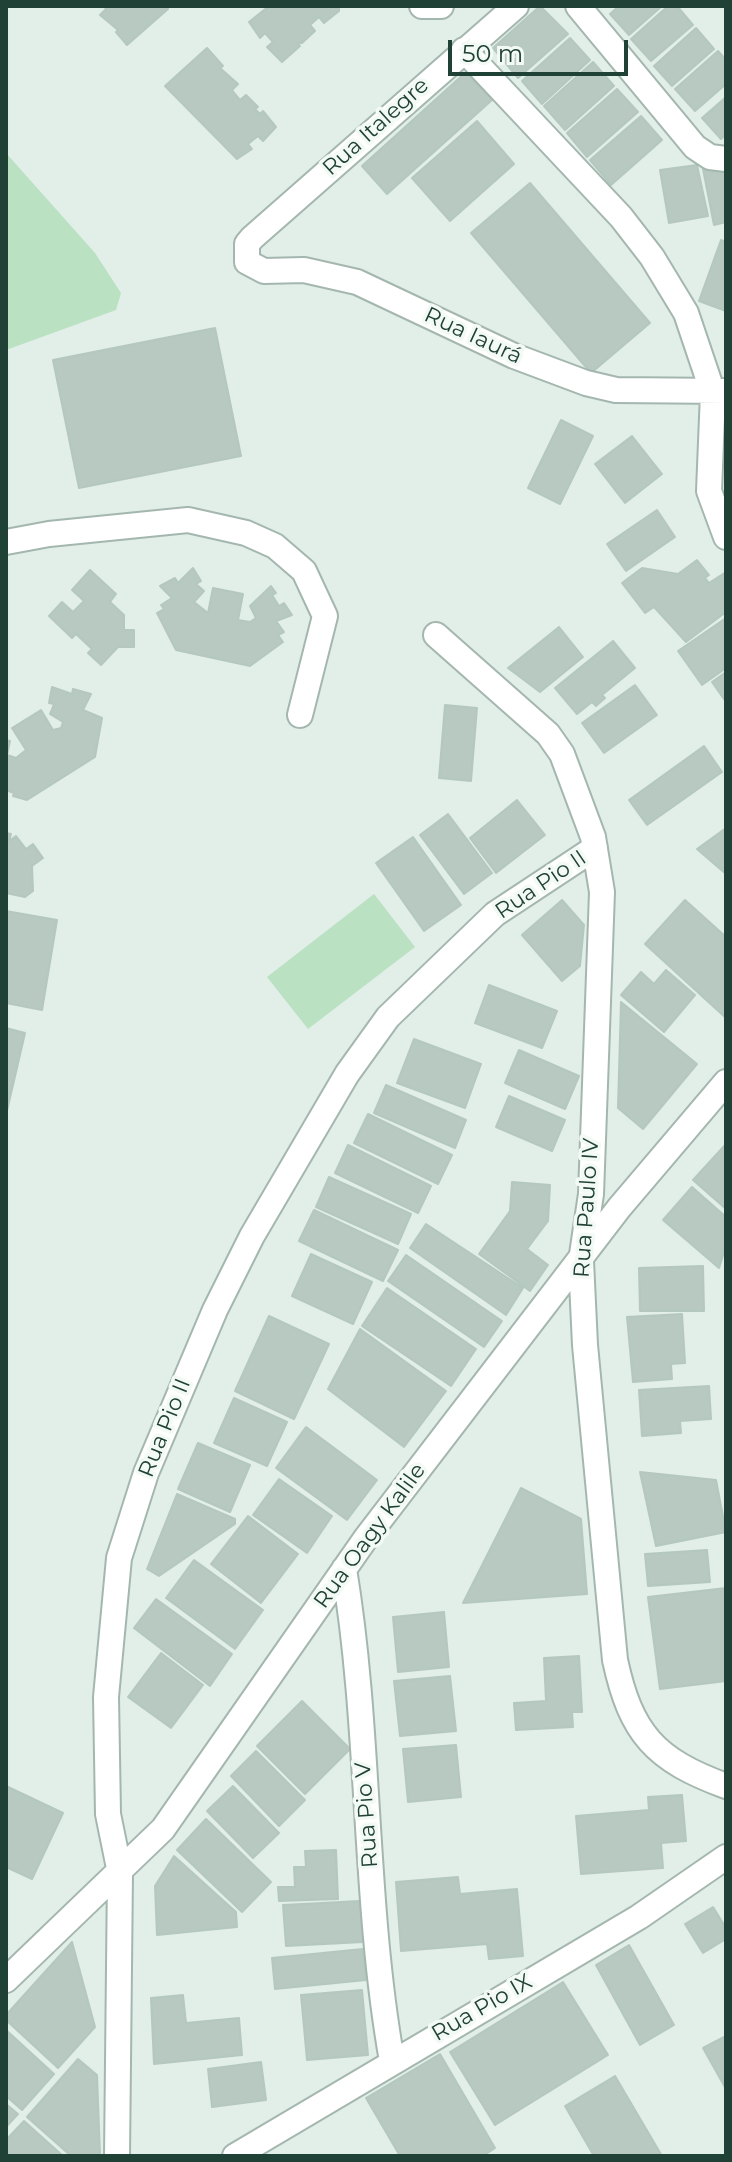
<!DOCTYPE html>
<meta charset="utf-8">
<style>
body{margin:0}
#map{position:relative;width:732px;height:2162px;overflow:hidden;background:#e2eee8;font-family:Montserrat,sans-serif}
canvas{display:block}
.frame{position:absolute;inset:0;border:8px solid #204136;pointer-events:none}
.scale{position:absolute;left:448px;top:40px;width:180px;height:36px;box-sizing:border-box;border:4px solid #204136;border-top:0;padding-left:10px;font-size:24px;line-height:28px;white-space:nowrap;color:#204136;-webkit-text-stroke:6px #f3faf6;paint-order:stroke}
</style>
<div id="map">
<canvas width="732" height="2162"></canvas>
<div class="frame"></div>
<div class="scale">50 m</div>
</div>
<script>
const c = document.querySelector('canvas').getContext('2d');
c.lineJoin = 'round';
function fill(path, color) { c.fillStyle = color; c.fill(path, 'evenodd'); }
function strokePath(path, color, width, dash) { c.strokeStyle = color; c.lineWidth = width; c.lineCap = dash ? 'butt' : 'round'; c.setLineDash(dash || []); c.stroke(path); }
function write(font, color, halo, rows, align = 'center') {
  c.font = font + ' Montserrat,sans-serif'; c.lineWidth = 7; c.setLineDash([]); c.textBaseline = 'middle'; c.strokeStyle = halo; c.fillStyle = color; for (const [text, x, y, turn = 0] of rows) {
    c.save(); c.translate(x, y); c.rotate((+turn || 0) * Math.PI / 180); c.textAlign = isNaN(turn) ? turn : align; if (halo) c.strokeText(text, 0, 0); c.fillText(text, 0, 0); c.restore();
  }
}
const green = new Path2D(`
 M6,153L95,253L121,293L116,310L6,350Z
 M374,894L415,947L308,1029L267,977Z`);
const building = new Path2D(`
 M104,6H165L168,9L127,45L116,32L118,30L100,15L106,9Z
 M339,6V11L324,23L319,17L310,25L315,31L302,43H297L300,46L282,62L267,47L273,42L265,33L260,38L249,22L269,6Z
 M540,6L568,34L518,78L493,48Z
 M619,6H662L629,35L610,14Z
 M668,6H677L693,25L651,61L631,39Z
 M696,28L714,49L672,86L654,66Z
 M570,38L590,60L542,104L522,81Z
 M207,48L223,66L220,68L238,84L232,90L240,100L246,95L258,107L255,109L260,114L263,111L276,127L263,141L258,136L248,144L252,149L237,159L165,86Z
 M718,51L726,60V84L695,111L675,89Z
 M593,62L614,86L565,130L544,106Z
 M466,72L492,100L387,194L362,166Z
 M617,89L638,112L587,157L567,133Z
 M726,97V134L721,139L702,118Z
 M641,116L662,140L611,185L590,160Z
 M477,121L514,164L450,221L412,178Z
 M697,165L708,216L669,223L660,170Z
 M726,166V222L714,225L703,169Z
 M530,183L650,323L591,373L471,233Z
 M721,240L726,242V311L699,301Z
 M215,328L241,456L79,488L53,360Z
 M561,420L593,436L560,504L528,488Z
 M632,436L662,474L625,503L595,464Z
 M657,510L675,537L626,571L607,544Z
 M697,560L709,575L705,578L709,583L726,572V612L686,642L654,607L645,613L622,583L642,568L678,574Z
 M193,568L201,581L196,584L204,591L194,602L208,613L213,588L243,594L238,620L250,622L256,618L250,606L271,586L276,593L272,595L279,606L284,603L292,615L276,621L284,632L278,635L283,642L250,666L176,650L157,613L164,609L161,605L172,598L160,586L175,578L178,583Z
 M90,570L116,594L110,602L124,615V630H134V647H118L101,665L88,653L92,649L76,634L72,638L49,616L62,602L73,612L84,601L72,590Z
 M726,618V668L702,685L678,651Z
 M559,627L583,657L540,692L508,668Z
 M613,641L635,668L602,695L605,698L596,706L592,702L577,714L555,688Z
 M726,672V702L712,682Z
 M635,685L657,715L604,753L582,723Z
 M52,687L72,694L73,689L91,694L83,710L102,718L95,757L27,800L13,796L14,793L6,790V740L10,741L7,755L16,758L26,750L12,728L41,710L53,730L61,728L63,722L50,714L54,704L49,703Z
 M445,705L477,708L471,781L439,778Z
 M704,746L722,772L647,825L629,800Z
 M517,800L545,835L496,873L470,838Z
 M448,814L492,873L464,894L420,835Z
 M726,828V874L697,849Z
 M6,833L11,834L9,841L16,836L26,849L33,844L43,858L32,866L33,891L25,897L6,893Z
 M413,837L461,905L424,931L376,863Z
 M562,900L584,925L580,966L562,981L522,935Z
 M685,900L726,937V1018L645,944Z
 M6,911L57,920L42,1010L6,1003Z
 M666,970L695,995L664,1032L621,995L641,972L654,984Z
 M489,985L557,1011L542,1048L475,1023Z
 M621,1002L697,1064L643,1129L618,1108Z
 M6,1028L25,1033L6,1115Z
 M414,1039L481,1064L465,1108L397,1083Z
 M519,1050L579,1076L565,1109L505,1083Z
 M386,1085L466,1120L455,1148L374,1113Z
 M509,1096L565,1120L552,1151L496,1127Z
 M368,1114L452,1155L438,1184L354,1143Z
 M726,1144V1209L693,1180Z
 M348,1145L431,1186L418,1213L335,1173Z
 M329,1177L411,1214L398,1244L316,1207Z
 M512,1182L550,1185L548,1221L527,1249L548,1265L530,1291L479,1254L510,1211Z
 M692,1187L726,1217V1246L719,1268L663,1220Z
 M314,1210L398,1250L383,1281L299,1241Z
 M426,1224L523,1288L506,1315L410,1248Z
 M311,1254L372,1282L353,1324L292,1296Z
 M406,1255L502,1321L484,1347L388,1281Z
 M703,1266L704,1311H640L639,1268Z
 M387,1288L476,1349L451,1386L362,1326Z
 M682,1314L685,1363L671,1364L672,1379L633,1382L627,1317Z
 M269,1316L329,1344L294,1419L235,1391Z
 M360,1329L446,1391L404,1447L328,1389Z
 M709,1386L711,1419L680,1421L681,1433L642,1436L639,1390Z
 M234,1398L287,1422L267,1466L214,1443Z
 M306,1427L377,1480L347,1520L276,1468Z
 M198,1443L250,1465L230,1512L178,1489Z
 M640,1472L716,1480L726,1532L656,1546Z
 M279,1479L332,1516L307,1553L253,1515Z
 M521,1488L581,1519L587,1594L463,1603Z
 M177,1494L235,1519V1524L159,1576L147,1569Z
 M248,1516L298,1554L261,1603L211,1564Z
 M707,1550L710,1582L648,1586L645,1554Z
 M194,1560L263,1610L235,1649L166,1598Z
 M726,1588V1681L660,1689L648,1597Z
 M156,1599L232,1654L210,1686L134,1628Z
 M444,1612L449,1667L398,1672L393,1617Z
 M161,1653L203,1685L171,1728L128,1697Z
 M579,1656L582,1712H572L573,1727L516,1730L514,1703L546,1701L544,1658Z
 M450,1676L456,1731L400,1736L394,1681Z
 M302,1701L350,1749L305,1794L257,1746Z
 M456,1745L461,1797L408,1802L403,1749Z
 M256,1751L305,1800L279,1826L231,1776Z
 M6,1786L63,1813L32,1879L6,1867Z
 M233,1786L279,1833L253,1858L207,1811Z
 M682,1795L686,1841L661,1843L663,1868L581,1874L576,1816L649,1810L648,1797Z
 M206,1819L271,1882L242,1912L177,1850Z
 M336,1850L338,1899L279,1901L278,1887H295L294,1867H306L305,1851Z
 M174,1856L236,1912L237,1927L157,1935L155,1886Z
 M458,1877L460,1894L517,1889L523,1956L489,1959L487,1944L401,1951L396,1882Z
 M360,1901L363,1942L286,1946L283,1905Z
 M713,1907L726,1928V1939L703,1953L685,1924Z
 M72,1942L95,2027L58,2068L6,2020V2015Z
 M629,1945L674,2025L640,2045L596,1965Z
 M363,1949L366,1980L275,1989L272,1958Z
 M563,1982L608,2055L495,2125L450,2052Z
 M362,1990L368,2055L307,2060L301,1995Z
 M183,1995L186,2023L239,2018L242,2055L154,2064L151,1998Z
 M6,2030L54,2074L22,2110L6,2096Z
 M726,2036V2089L703,2048Z
 M440,2054L495,2148L483,2156H400L366,2098Z
 M78,2059L97,2075L100,2156H71L27,2117Z
 M261,2062L266,2100L212,2107L208,2069Z
 M615,2076L662,2156H594L565,2106Z
 M6,2104L18,2114L6,2127Z
 M24,2121L63,2156L6,2155V2140Z`);
const minor = new Path2D(`
 M422,6H441
 M516,6L252,238L247,244V262L264,271L304,270L357,282L514,356L586,383L616,390L726,391
 M578,6L695,147L710,157L726,159
 M464,50L621,217L652,257L686,313L713,393L709,491L726,537
 M6,542L49,534L188,520L246,533L275,546L304,571L325,616L300,715
 M436,635L548,734L562,754L593,837L602,892L591,1194L581,1261L585,1345L615,1660C631,1734 655,1760 726,1786
 M344,1569C371,1732 363,1898 392,2061
 M6,1980L163,1829L366,1538L619,1208L726,1082
 M117,2156L120,1873L108,1814L106,1697L119,1558L146,1473L215,1310L252,1236L347,1074L388,1017L495,914L595,848
 M235,2156L639,1917L726,1857`);
const streetNames = [
 ["Rua Italegre",376,127,-42],
 ["Rua Iaurá",473,336,25],
 ["Rua Pio II",541,885,-34],
 ["Rua Paulo IV",587,1208,-86],
 ["Rua Pio II",165,1428,-68],
 ["Rua Oagy Kalile",370,1536,-54],
 ["Rua Pio V",367,1815,-94],
 ["Rua Pio IX",482,2008,-30]
];
fill(green, '#b9e1c2');
fill(building, '#b7c9c1');
strokePath(building, '#b4c8bf', 2);
strokePath(minor, '#a4b7af', 28);
strokePath(minor, '#fff', 24);
write('22px', '#204136', '#f3faf6', streetNames);
</script>
